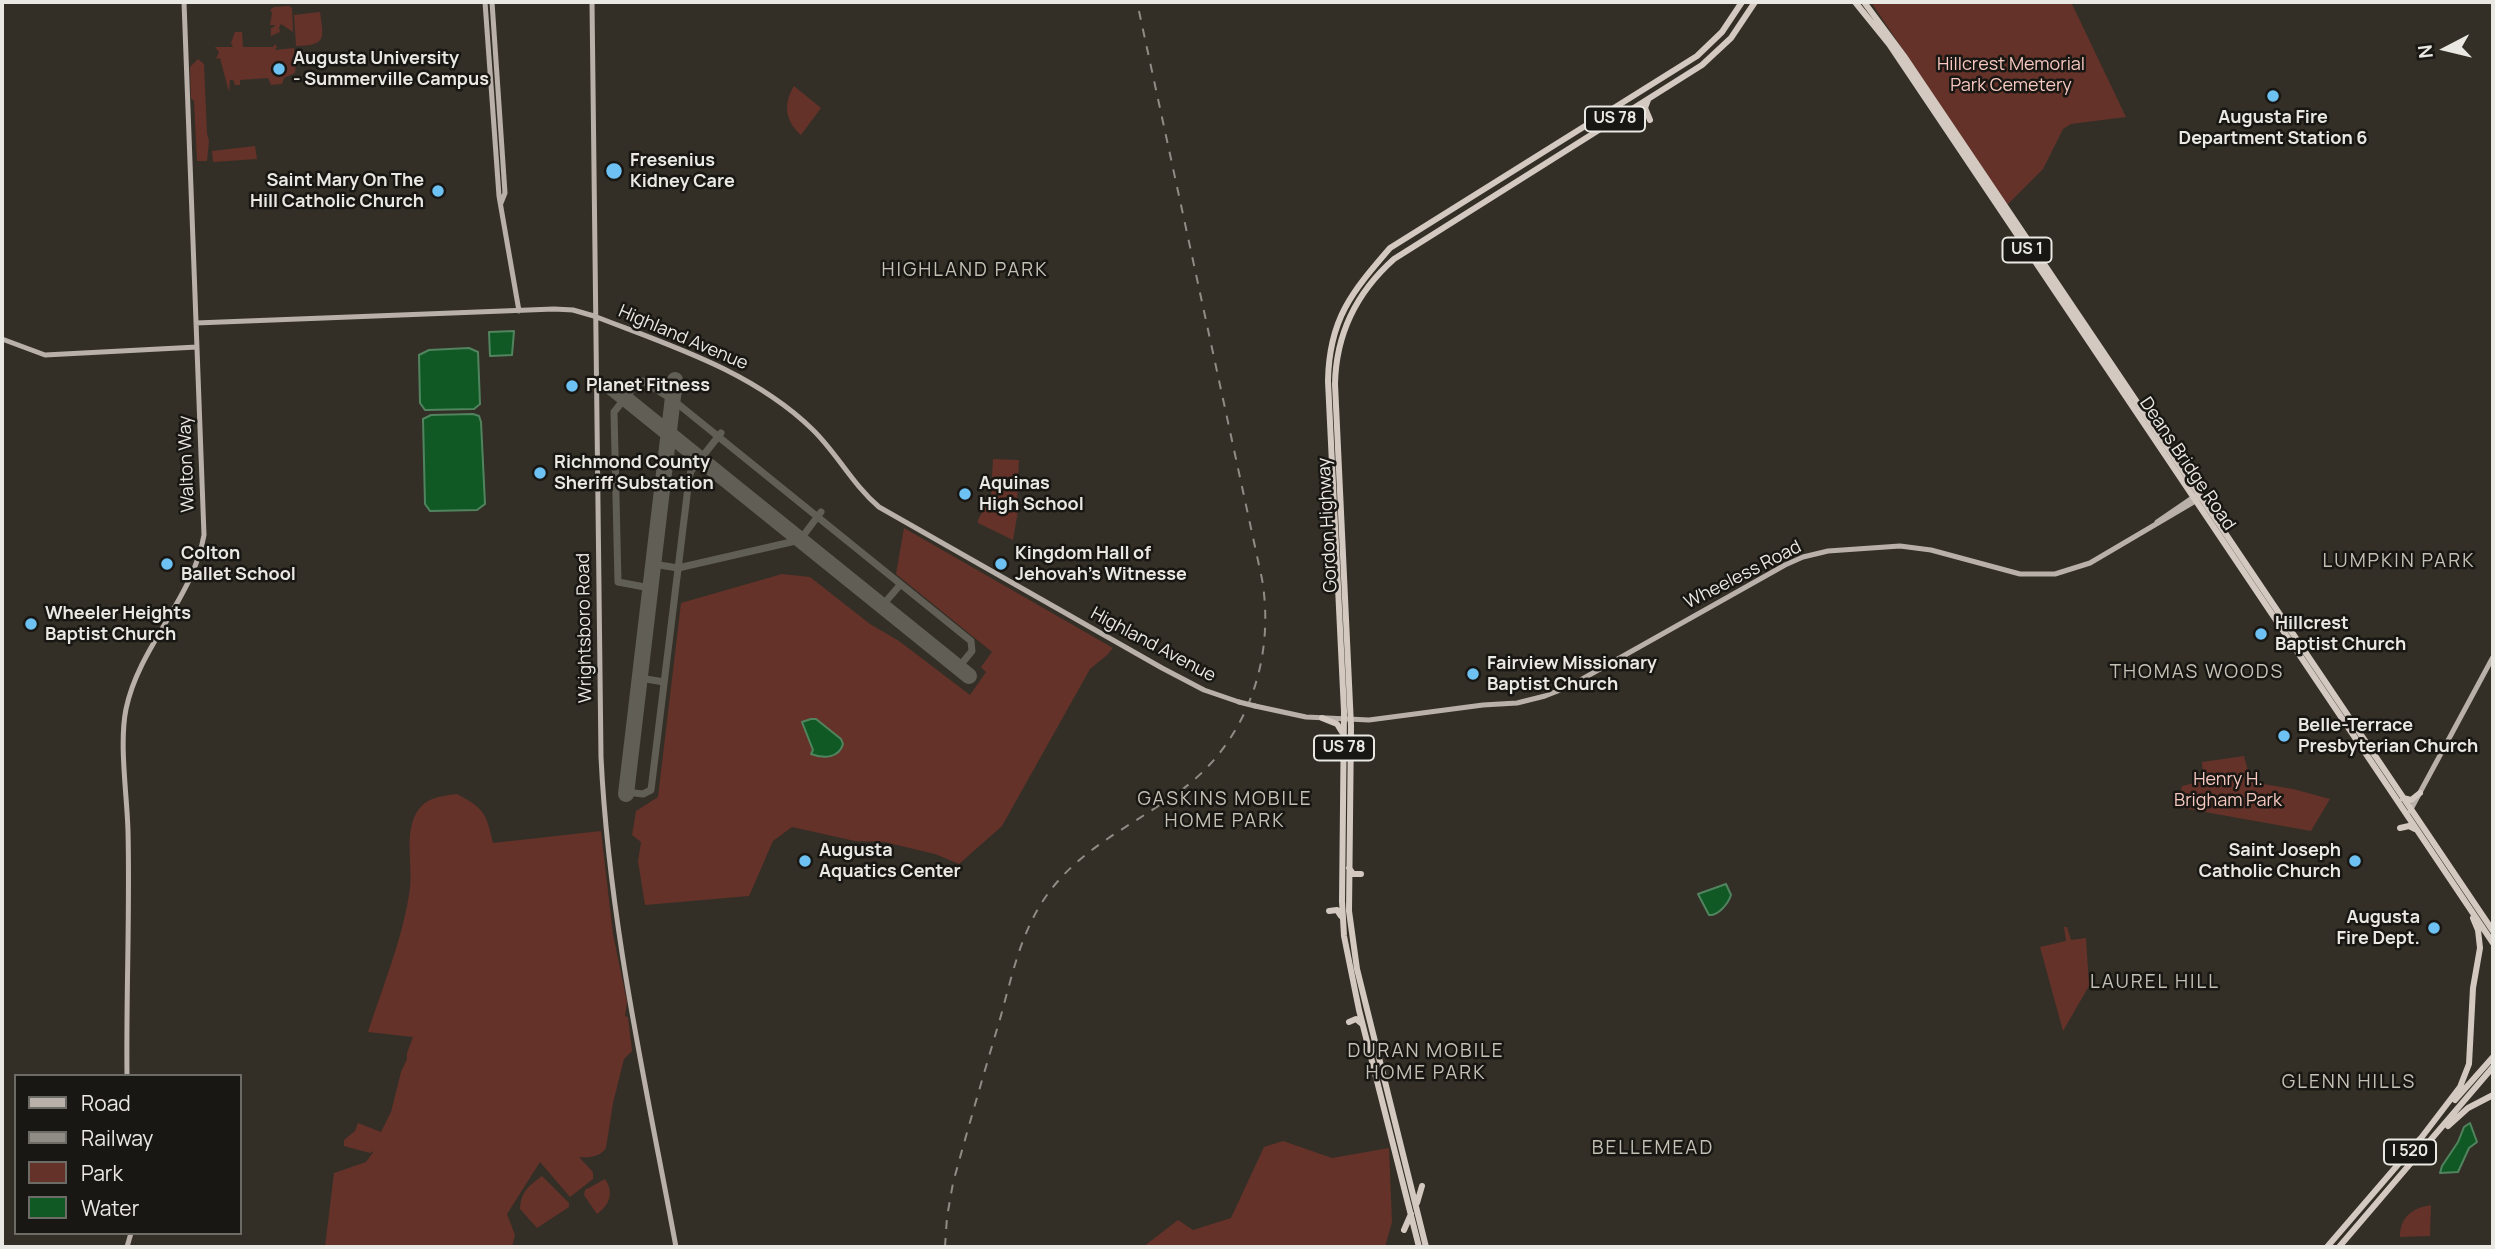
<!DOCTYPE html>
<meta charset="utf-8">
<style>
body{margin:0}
#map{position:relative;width:2495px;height:1249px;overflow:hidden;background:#332f26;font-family:Manrope,sans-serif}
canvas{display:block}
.frame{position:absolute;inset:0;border:4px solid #eae8e2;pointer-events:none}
.legend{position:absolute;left:14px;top:1074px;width:228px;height:161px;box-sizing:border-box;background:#191713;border:2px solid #6d6b66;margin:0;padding:9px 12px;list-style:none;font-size:21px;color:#eae8e2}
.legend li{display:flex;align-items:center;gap:14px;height:35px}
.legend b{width:35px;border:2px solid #6d6b66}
.north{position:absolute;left:2411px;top:14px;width:70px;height:70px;-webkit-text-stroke:5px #191713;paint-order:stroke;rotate:263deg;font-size:19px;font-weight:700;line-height:28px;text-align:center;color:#eae8e2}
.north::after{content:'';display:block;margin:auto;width:24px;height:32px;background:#eae8e2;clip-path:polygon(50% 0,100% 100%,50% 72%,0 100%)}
</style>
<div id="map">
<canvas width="2495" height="1249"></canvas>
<div class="frame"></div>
<ul class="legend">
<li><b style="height:9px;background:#b8b0a9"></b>Road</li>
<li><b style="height:9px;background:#8f8c85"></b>Railway</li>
<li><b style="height:19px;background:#643229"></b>Park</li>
<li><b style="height:19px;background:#105925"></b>Water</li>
</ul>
<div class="north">N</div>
</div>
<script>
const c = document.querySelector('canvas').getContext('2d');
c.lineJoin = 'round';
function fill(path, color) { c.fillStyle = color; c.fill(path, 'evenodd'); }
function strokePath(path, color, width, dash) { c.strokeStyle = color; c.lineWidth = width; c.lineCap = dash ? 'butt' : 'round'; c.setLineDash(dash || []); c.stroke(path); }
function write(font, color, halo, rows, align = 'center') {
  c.font = font + ' Manrope,sans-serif'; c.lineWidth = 5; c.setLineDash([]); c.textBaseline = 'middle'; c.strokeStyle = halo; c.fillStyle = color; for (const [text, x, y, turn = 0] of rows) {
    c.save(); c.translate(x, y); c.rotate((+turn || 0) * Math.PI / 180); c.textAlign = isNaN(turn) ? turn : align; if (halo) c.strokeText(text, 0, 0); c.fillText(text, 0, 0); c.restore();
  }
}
const green = new Path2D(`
 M1871,2H2071L2126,117L2071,124L2063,129L2043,169L2007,205Z
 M289,6L292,8L293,32L281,24L279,27L280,32L271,36V28L274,27L275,25H270L272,13L270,10L274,7Z
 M320,12C324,40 326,45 296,46L294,15Z
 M235,32H242L243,47H273L275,44L277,47L275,50L294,48L296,63L295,73L284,78L282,84L271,85L268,78L240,80V85H235L233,80H230L229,92L220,58L216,59L219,52L215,47H233L231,43Z
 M198,59L204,64L207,133L209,141L207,161H197L194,101L191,98L190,67Z
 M794,86L821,108L801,135C785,121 783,104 794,86Z
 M255,146L257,159L213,162L212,151Z
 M993,459L1019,460L1017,502L1011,503L1018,511L1013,540L978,523V520L991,495Z
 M904,528L1113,648L1107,655L1090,669L1002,826L959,864L935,854L884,842L855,841L792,827L773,841L749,896L645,905L638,861L641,842L632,835L636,811L658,797L681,603L782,574L810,577L870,624L899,641L970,695L986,672L981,667L992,652L896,574Z
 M2244,756L2251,782L2293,789L2330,799L2311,831L2177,807L2182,786L2203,781L2202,762Z
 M457,794C485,809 486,813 493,843L601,831L613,934L627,1002L625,1016L628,1017L632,1051L624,1059L613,1103L606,1148C600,1157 589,1158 579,1157L593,1172V1179L570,1197L540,1162L507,1214L515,1235L512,1247H325L334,1173L366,1162L374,1151L370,1153L344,1146V1140L355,1131L358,1123L381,1132L391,1112L401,1072L407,1059V1053L413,1037L368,1032C383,986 404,935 410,888C413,863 403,830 419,809C428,797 443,796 457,794Z
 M2064,927H2067L2071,940L2086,938L2089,986L2063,1031L2040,947L2066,941Z
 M1283,1141L1332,1158L1389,1148L1392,1222L1385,1247H1143L1178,1220L1193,1230L1231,1218L1264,1147Z
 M542,1176L569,1203V1207L537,1228L520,1209C521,1191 529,1186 542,1176Z
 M605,1179C614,1192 610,1205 597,1214L584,1195L585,1190Z
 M2431,1205L2430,1236L2400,1237C2400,1217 2412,1208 2431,1205Z`);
const water = new Path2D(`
 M514,331L512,355L490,356L489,332Z
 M469,348L478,352L480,404L474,409L425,410L420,403L419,355L429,350Z
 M473,414L479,416L481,422L485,504L477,510L430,511L425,504L423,419L431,415Z
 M811,719H816L841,739L843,744C839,758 824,759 811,754L813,750L802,722Z
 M1726,884L1731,895C1728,904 1718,916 1709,915L1698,894Z
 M2470,1123L2477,1142L2469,1148L2458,1172L2440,1173L2442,1166L2458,1142L2464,1127Z`);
const taxiway = new Path2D(`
 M653,564L678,568L800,540L821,512
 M650,588L618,582L614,412L638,382L643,381L673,400L971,641L972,651L958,668
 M882,606L900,585
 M640,678L664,682
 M626,792L643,794L651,790L689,479L691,471L721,433`);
const runway = new Path2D(`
 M611,387L969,676
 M626,794L675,380`);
const major = new Path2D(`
 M485,2L499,196L519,311
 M492,2L505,193L501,203
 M592,2L601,757C609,922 646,1085 676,1247
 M196,323L554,309L573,310L594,316C671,346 752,371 812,429C837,453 852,484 879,507L1162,668L1204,690L1239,702
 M2,339L45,355L197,347
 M2157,522L2195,496
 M1255,706L1306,717L1369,720L1483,705L1517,703L1545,696L1568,687L1785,565L1803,557L1828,551L1900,546L1931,550L2020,574H2055L2090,563L2197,500
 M2410,811L2493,657
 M127,1076C126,994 130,913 128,831C127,794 119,744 126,709C139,646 193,599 204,535L184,2
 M127,1247L131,1233`);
const highway = new Path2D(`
 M1855,2L1889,44L2493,943
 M1864,2L1904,56L2493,931
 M1648,100L1645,108L1650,120
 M1322,718L1337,724L1342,732
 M2403,798L2411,800L2420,793
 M2400,828L2409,826L2415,829
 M1349,868L1353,874H1361
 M1329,911L1337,910L1341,916
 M1349,1022L1356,1019L1362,1024
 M2455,1100L2493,1057
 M2448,1126L2468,1108L2493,1095
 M2418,1142L2460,1087L2469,1064L2473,988L2480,948L2478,930L2473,918
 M1417,1203L1422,1186
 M1404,1230L1411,1214
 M1419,1247L1359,1010L1344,936L1342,901L1344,711L1328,381C1329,319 1352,292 1390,248L1697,56L1722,32L1742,2
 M1426,1247L1357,969L1349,911L1351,726L1335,384C1336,334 1357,292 1394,259L1702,65L1731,38L1755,2
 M2327,1247L2420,1139
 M2339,1247L2493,1067`);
const rail = new Path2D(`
 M945,1247L947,1217L953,1183C968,1128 984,1073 1000,1019C1011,980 1019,939 1041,904C1074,851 1127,829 1176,794C1245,746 1276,662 1262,579L1137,2`);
const majorBridge = new Path2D(`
 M1239,702L1255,706`);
const markers = [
 [279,69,7,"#6ec2f3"],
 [2273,96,7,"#6ec2f3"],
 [614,171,9,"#6ec2f3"],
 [438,191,7,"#6ec2f3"],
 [572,386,7,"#6ec2f3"],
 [540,473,7,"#6ec2f3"],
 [965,494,7,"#6ec2f3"],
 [167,564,7,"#6ec2f3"],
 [1001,564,7,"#6ec2f3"],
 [31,624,7,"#6ec2f3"],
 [2261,634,7,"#6ec2f3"],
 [1473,674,7,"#6ec2f3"],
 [2284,736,7,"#6ec2f3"],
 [805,861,7,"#6ec2f3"],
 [2355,861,7,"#6ec2f3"],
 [2434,928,7,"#6ec2f3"]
];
const shields = [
 [1615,119,60],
 [2027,250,49],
 [1344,748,60],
 [2410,1152,52]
];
const shieldNames = [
 ["US 78",1615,119],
 ["US 1",2027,250],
 ["US 78",1344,748],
 ["I 520",2410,1152]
];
const poiNames = [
 ["Augusta University",293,59],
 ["- Summerville Campus",293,80],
 ["Augusta Fire",2273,118,"center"],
 ["Department Station 6",2273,139,"center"],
 ["Fresenius",630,161],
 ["Kidney Care",630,182],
 ["Saint Mary On The",424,181,"right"],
 ["Hill Catholic Church",424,202,"right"],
 ["Planet Fitness",586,386],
 ["Richmond County",554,463],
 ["Sheriff Substation",554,484],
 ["Aquinas",979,484],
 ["High School",979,505],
 ["Colton",181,554],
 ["Ballet School",181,575],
 ["Kingdom Hall of",1015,554],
 ["Jehovah’s Witnesse",1015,575],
 ["Wheeler Heights",45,614],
 ["Baptist Church",45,635],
 ["Hillcrest",2275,624],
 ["Baptist Church",2275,645],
 ["Fairview Missionary",1487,664],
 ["Baptist Church",1487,685],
 ["Belle-Terrace",2298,726],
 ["Presbyterian Church",2298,747],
 ["Augusta",819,851],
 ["Aquatics Center",819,872],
 ["Saint Joseph",2341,851,"right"],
 ["Catholic Church",2341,872,"right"],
 ["Augusta",2420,918,"right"],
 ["Fire Dept.",2420,939,"right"]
];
const parkNames = [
 ["Hillcrest Memorial",2011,65],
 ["Park Cemetery",2011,86],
 ["Henry H.",2228,780],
 ["Brigham Park",2228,801]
];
const streetNames = [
 ["Highland Avenue",683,338,23],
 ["Walton Way",187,464,-92],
 ["Deans Bridge Road",2187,464,56],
 ["Gordon Highway",1328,525,-93],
 ["Wheeless Road",1743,575,-27],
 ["Wrightsboro Road",585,628,-91],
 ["Highland Avenue",1153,645,28]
];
const neighbourhoodNames = [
 ["HIGHLAND PARK",965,271],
 ["LUMPKIN PARK",2399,562],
 ["THOMAS WOODS",2197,673],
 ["GASKINS MOBILE",1225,800],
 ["HOME PARK",1225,822],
 ["LAUREL HILL",2155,983],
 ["DURAN MOBILE",1426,1052],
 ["HOME PARK",1426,1074],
 ["GLENN HILLS",2349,1083],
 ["BELLEMEAD",1653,1149]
];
fill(green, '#643229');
fill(water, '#105925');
strokePath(water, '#51845e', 2);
strokePath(taxiway, '#615e56', 7);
strokePath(runway, '#615e56', 16);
strokePath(major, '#b8b0a9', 5);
strokePath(highway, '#d3c9c1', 6);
strokePath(rail, '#8f8c85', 2, [9, 9]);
strokePath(majorBridge, '#b8b0a9', 5);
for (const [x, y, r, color] of markers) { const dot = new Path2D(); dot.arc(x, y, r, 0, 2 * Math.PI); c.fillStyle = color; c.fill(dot); strokePath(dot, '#191713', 2.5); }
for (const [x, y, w] of shields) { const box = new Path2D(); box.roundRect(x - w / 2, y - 12.5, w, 25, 5); c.fillStyle = '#191713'; c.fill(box); strokePath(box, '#eae8e2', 2); }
write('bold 16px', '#eae8e2', null, shieldNames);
write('bold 18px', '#eae8e2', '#191713', poiNames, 'left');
write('18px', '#f7c8bf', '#191713', parkNames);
write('18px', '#eae8e2', '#191713', streetNames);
c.letterSpacing = '2px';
write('19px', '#c4c0b5', '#191713', neighbourhoodNames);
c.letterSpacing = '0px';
</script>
